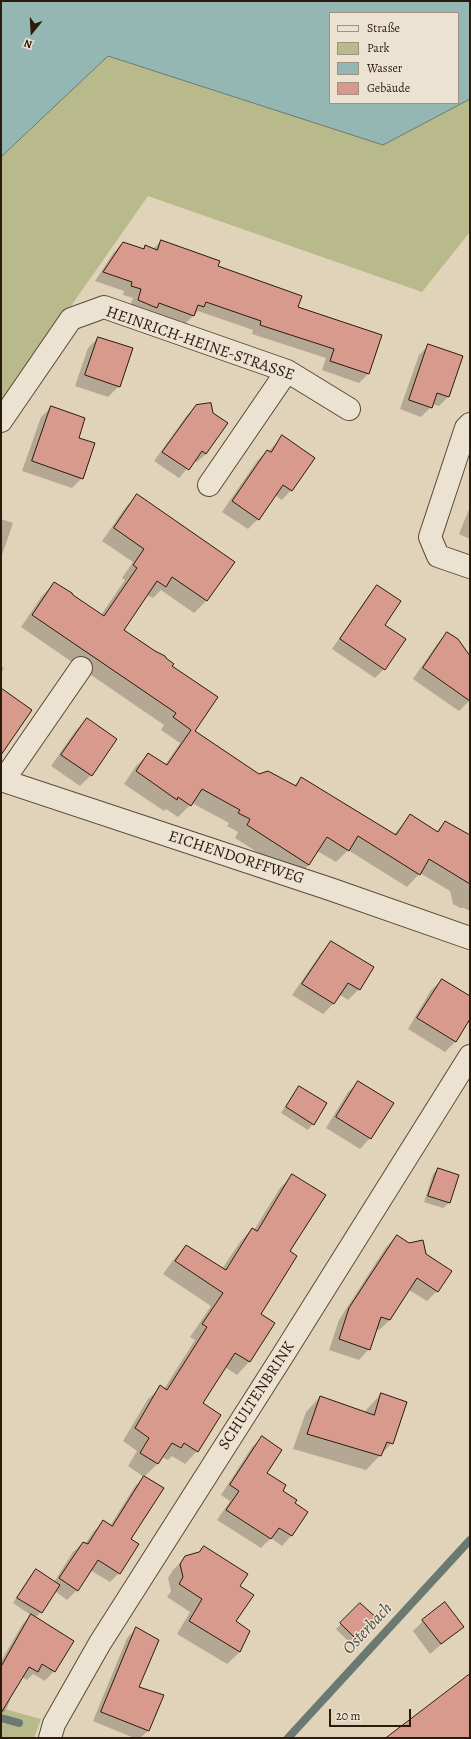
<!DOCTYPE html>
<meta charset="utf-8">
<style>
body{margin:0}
#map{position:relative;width:471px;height:1739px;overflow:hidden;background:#e1d3b9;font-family:Alegreya,serif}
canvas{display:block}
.frame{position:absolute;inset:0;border:2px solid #2b1b0d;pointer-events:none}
.legend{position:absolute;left:329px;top:12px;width:130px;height:92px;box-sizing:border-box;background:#ece2d2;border:1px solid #9f9283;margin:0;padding:5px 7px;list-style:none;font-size:12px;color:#2b1b0d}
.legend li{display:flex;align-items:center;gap:8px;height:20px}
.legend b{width:20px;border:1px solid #9f9283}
.north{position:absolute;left:12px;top:12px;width:40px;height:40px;-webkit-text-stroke:3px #ece2d2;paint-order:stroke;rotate:198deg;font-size:11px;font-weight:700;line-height:16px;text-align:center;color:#2b1b0d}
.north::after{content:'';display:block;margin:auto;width:14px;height:18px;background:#2b1b0d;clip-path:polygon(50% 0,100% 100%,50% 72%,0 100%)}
.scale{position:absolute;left:329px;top:1709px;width:82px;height:18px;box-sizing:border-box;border:2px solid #2b1b0d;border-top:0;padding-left:5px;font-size:12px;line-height:14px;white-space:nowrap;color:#2b1b0d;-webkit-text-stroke:3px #ece2d2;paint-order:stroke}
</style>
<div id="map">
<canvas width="471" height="1739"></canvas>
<div class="frame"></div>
<ul class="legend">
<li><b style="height:5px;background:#ece2d2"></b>Straße</li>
<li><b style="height:11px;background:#b9ba8b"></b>Park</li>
<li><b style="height:11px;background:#94b7b3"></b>Wasser</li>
<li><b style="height:11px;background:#d79a8d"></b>Gebäude</li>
</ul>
<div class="north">N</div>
<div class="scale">20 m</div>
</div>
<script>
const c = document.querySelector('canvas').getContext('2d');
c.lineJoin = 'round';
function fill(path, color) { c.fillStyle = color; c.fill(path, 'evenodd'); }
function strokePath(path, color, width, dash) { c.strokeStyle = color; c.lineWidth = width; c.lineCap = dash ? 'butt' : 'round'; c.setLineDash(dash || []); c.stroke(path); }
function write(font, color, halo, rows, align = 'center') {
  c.font = font + ' Alegreya,serif'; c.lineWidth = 3; c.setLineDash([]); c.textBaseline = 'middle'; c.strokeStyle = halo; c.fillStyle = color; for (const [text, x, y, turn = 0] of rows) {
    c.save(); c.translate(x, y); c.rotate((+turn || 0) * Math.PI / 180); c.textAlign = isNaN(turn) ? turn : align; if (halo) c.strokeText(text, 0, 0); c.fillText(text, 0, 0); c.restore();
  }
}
const green = new Path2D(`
 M108,56L383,145L470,99V232L422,292L148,196L1,406V157Z
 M1,1708L41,1719L34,1738H1Z`);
const water = new Path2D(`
 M1,1H470V99L383,145L108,56L1,157ZM330,13H458V103H330Z`);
const shadow = new Path2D(`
 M161,241L217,267L297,308L368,374L359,383L322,370L326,358L252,334L253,330L198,311L185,324L129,309L133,298L123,295L124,291L95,281L114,252L123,243L142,250L145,247L153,249Z
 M98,338L119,386L108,397L75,386L88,348Z
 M429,345L448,397L439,406L432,404L431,407L421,417L400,409L419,355Z
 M197,406L206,454L197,462L194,461L179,478L154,461L187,415Z
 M51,407L77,439L82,478L72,488L22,471L41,417Z
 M283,436L291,490L282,500L275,495L258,519L248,529L222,512L257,461L267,451L268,452Z
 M137,495L233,562L206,601L194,613L161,590L153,598L147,595L123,630L170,666L194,732L259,775L294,786L301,778L394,834L411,816L436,832L445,822L470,836V911L464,908H460L453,904L450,891L420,873L407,887L348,850L336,862L317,851L309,865L296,877L235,838L238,832L227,826L229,823L192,803L178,817L166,809L164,811L124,784L136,766L149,754L165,765L180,743L161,730L164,725L21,627L42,596L54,584L101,615L125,580L122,578L133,562L102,541L125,508Z
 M470,507V539L459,534Z
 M1,519L13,523L1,558Z
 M378,586L384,625V669L375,678L332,649L369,595Z
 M447,633L467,654H470V700L459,711L413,679L437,644Z
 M1,666L4,668L1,673Z
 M87,719L91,775L80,786L51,766L76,730Z
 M332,942L372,967L359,989L348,1000L339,994L334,1003L323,1014L292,995L321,953Z
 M442,980L470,997V1017L456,1041L445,1052L408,1029L431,990Z
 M359,1082L370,1138L360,1149L326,1128L348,1092Z
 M300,1087L313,1124L308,1130L281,1113L294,1093Z
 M438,1169L458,1175L449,1203L443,1208L424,1202L433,1174Z
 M293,1175L289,1252L259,1315L274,1324L249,1362L237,1375L225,1367L202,1403L197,1451L185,1464L172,1456L168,1460L162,1457L157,1464L144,1477L128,1466L137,1451L123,1441L148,1399L161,1387L164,1389L195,1340L190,1337L211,1306L163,1274L174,1259L186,1246L222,1269L240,1242L252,1229L254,1230L280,1188Z
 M397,1236L425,1255L437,1291L427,1301L409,1290L390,1320L379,1330L376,1329L369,1349L359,1360L329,1350L339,1320L386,1247Z
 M381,1394L392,1443L366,1470L293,1449L306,1412L320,1397L365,1413L367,1409Z
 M262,1438L265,1473L294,1504L307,1513L291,1536L282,1546L271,1538L261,1548L217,1520L230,1501L221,1495L252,1447Z
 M145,1477L130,1539L119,1573L110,1582L90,1570L77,1590L67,1600L55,1591L41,1612L35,1618L54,1671L45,1681L33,1674L27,1680L22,1677L14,1689L7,1708L1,1714V1661L22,1625L31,1615L13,1603L30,1576L36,1571L54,1582L73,1552L83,1543L85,1544L94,1531L103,1522L110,1526L135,1486Z
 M204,1547L239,1586L235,1622L240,1652L227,1664L177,1634L190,1612L167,1597L171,1591L168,1578L173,1570L186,1557L197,1554Z
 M360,1604L376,1619L351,1644L336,1629Z
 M423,1621L463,1626L430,1654L413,1631Z
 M136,1629L138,1687L163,1695L148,1731L140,1738H134L93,1721L127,1638Z`);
const stream = new Path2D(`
 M1,1718L19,1723
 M288,1738L470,1540`);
const building = new Path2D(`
 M161,240L220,261L218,266L302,296L298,307L382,335L369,374L330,361L334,349L260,325L261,321L206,302L204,307L198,305L194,316L159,303L157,308L138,300L141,289L131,286L132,282L103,272L123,242L144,249L145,245L157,250Z
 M98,337L133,348L120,387L85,375Z
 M428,344L463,356L449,397L437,393L432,408L409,400Z
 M211,403L213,413L228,423L206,454L202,451L189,470L162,452L196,405Z
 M51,406L85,418L79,438L95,443L83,479L32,461Z
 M282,435L315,458L292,491L283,485L259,520L232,501L267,450L271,452Z
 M137,494L235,562L207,601L172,577L166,587L157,581L124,630L155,651L165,656L166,658L174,664L172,666L218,697L195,731L259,774L268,771L296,786L301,777L396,835L410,814L438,832L445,821L470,835V884L429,859L420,875L358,836L349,851L327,837L309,865L247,825L250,819L238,813L240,810L202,789L191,806L178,797L177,800L136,771L148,753L167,765L191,730L173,717L176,713L32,615L54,582L72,593L73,595L104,616L137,568L133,565L144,549L114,528Z
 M377,585L401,601L385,625L406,639L385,670L340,639Z
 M447,632L458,639L470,656V701L423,668Z
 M1,688L32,710L1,755Z
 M87,718L117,739L92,776L61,755Z
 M331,941L374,967L360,990L348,983L334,1004L302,984Z
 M442,979L470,996V1019L456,1042L417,1018Z
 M358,1081L394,1103L371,1139L336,1117Z
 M299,1086L327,1103L314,1125L286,1107Z
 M438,1168L459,1175L450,1203L428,1196Z
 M292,1174L326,1195L290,1251L297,1256L261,1314L275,1323L250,1362L235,1353L203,1403L221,1415L198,1452L184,1443L181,1448L172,1443L158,1464L140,1453L149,1438L135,1428L160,1385L167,1390L207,1327L202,1324L223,1293L175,1261L186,1245L226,1270L252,1228L257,1231Z
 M397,1235L409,1243L423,1240L426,1254L452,1271L438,1292L417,1278L390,1320L381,1317L370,1350L339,1339L349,1308Z
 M381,1393L407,1402L393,1444L387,1442L381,1456L307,1434L320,1396L374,1415Z
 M262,1436L282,1450L267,1473L286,1485L283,1491L297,1500L295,1503L308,1512L292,1536L279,1528L271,1539L226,1510L239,1491L230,1485Z
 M144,1476L164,1488L131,1539L139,1544L120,1574L98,1560L78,1591L59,1578L83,1542L88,1544L103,1520L112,1526Z
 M204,1546L248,1574L240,1586L254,1595L236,1621L250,1631L240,1652L189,1621L202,1599L179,1584L183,1577L180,1564L185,1556L199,1552Z
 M36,1569L60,1585L42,1613L17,1598Z
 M445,1602L464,1627L441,1644L422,1620Z
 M360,1603L378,1619L357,1640L340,1623Z
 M31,1614L74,1641L55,1672L42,1664L38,1672L29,1667L1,1713V1667Z
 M136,1627L159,1640L139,1687L164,1695L149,1731L101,1712Z
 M470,1674V1738H386Z`);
const minor = new Path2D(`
 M1,421L71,319L104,307L287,371L349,409
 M470,424L466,428L430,537L438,556L470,567
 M209,485L287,371
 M1,780L330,889L470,938
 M3,781L81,668
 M50,1738L54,1724L100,1643L283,1355L470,1056`);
const streetNames = [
 ["HEINRICH-HEINE-STRASSE",200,344,19],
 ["EICHENDORFFWEG",236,858,18],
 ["SCHULTENBRINK",257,1396,-57]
];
const waterNames = [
 ["Osterbach",368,1629,-47]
];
fill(green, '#b9ba8b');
fill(water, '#94b7b3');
strokePath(water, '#6a7971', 1);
fill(shadow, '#0003');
strokePath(stream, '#6a7971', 8);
fill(building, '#d79a8d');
strokePath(building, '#2b1b0d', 1);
strokePath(minor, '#584938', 24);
strokePath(minor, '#ece2d2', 22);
write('16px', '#2b1b0d', '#ece2d2', streetNames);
write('italic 17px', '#4a4a3f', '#ece2d2', waterNames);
</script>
